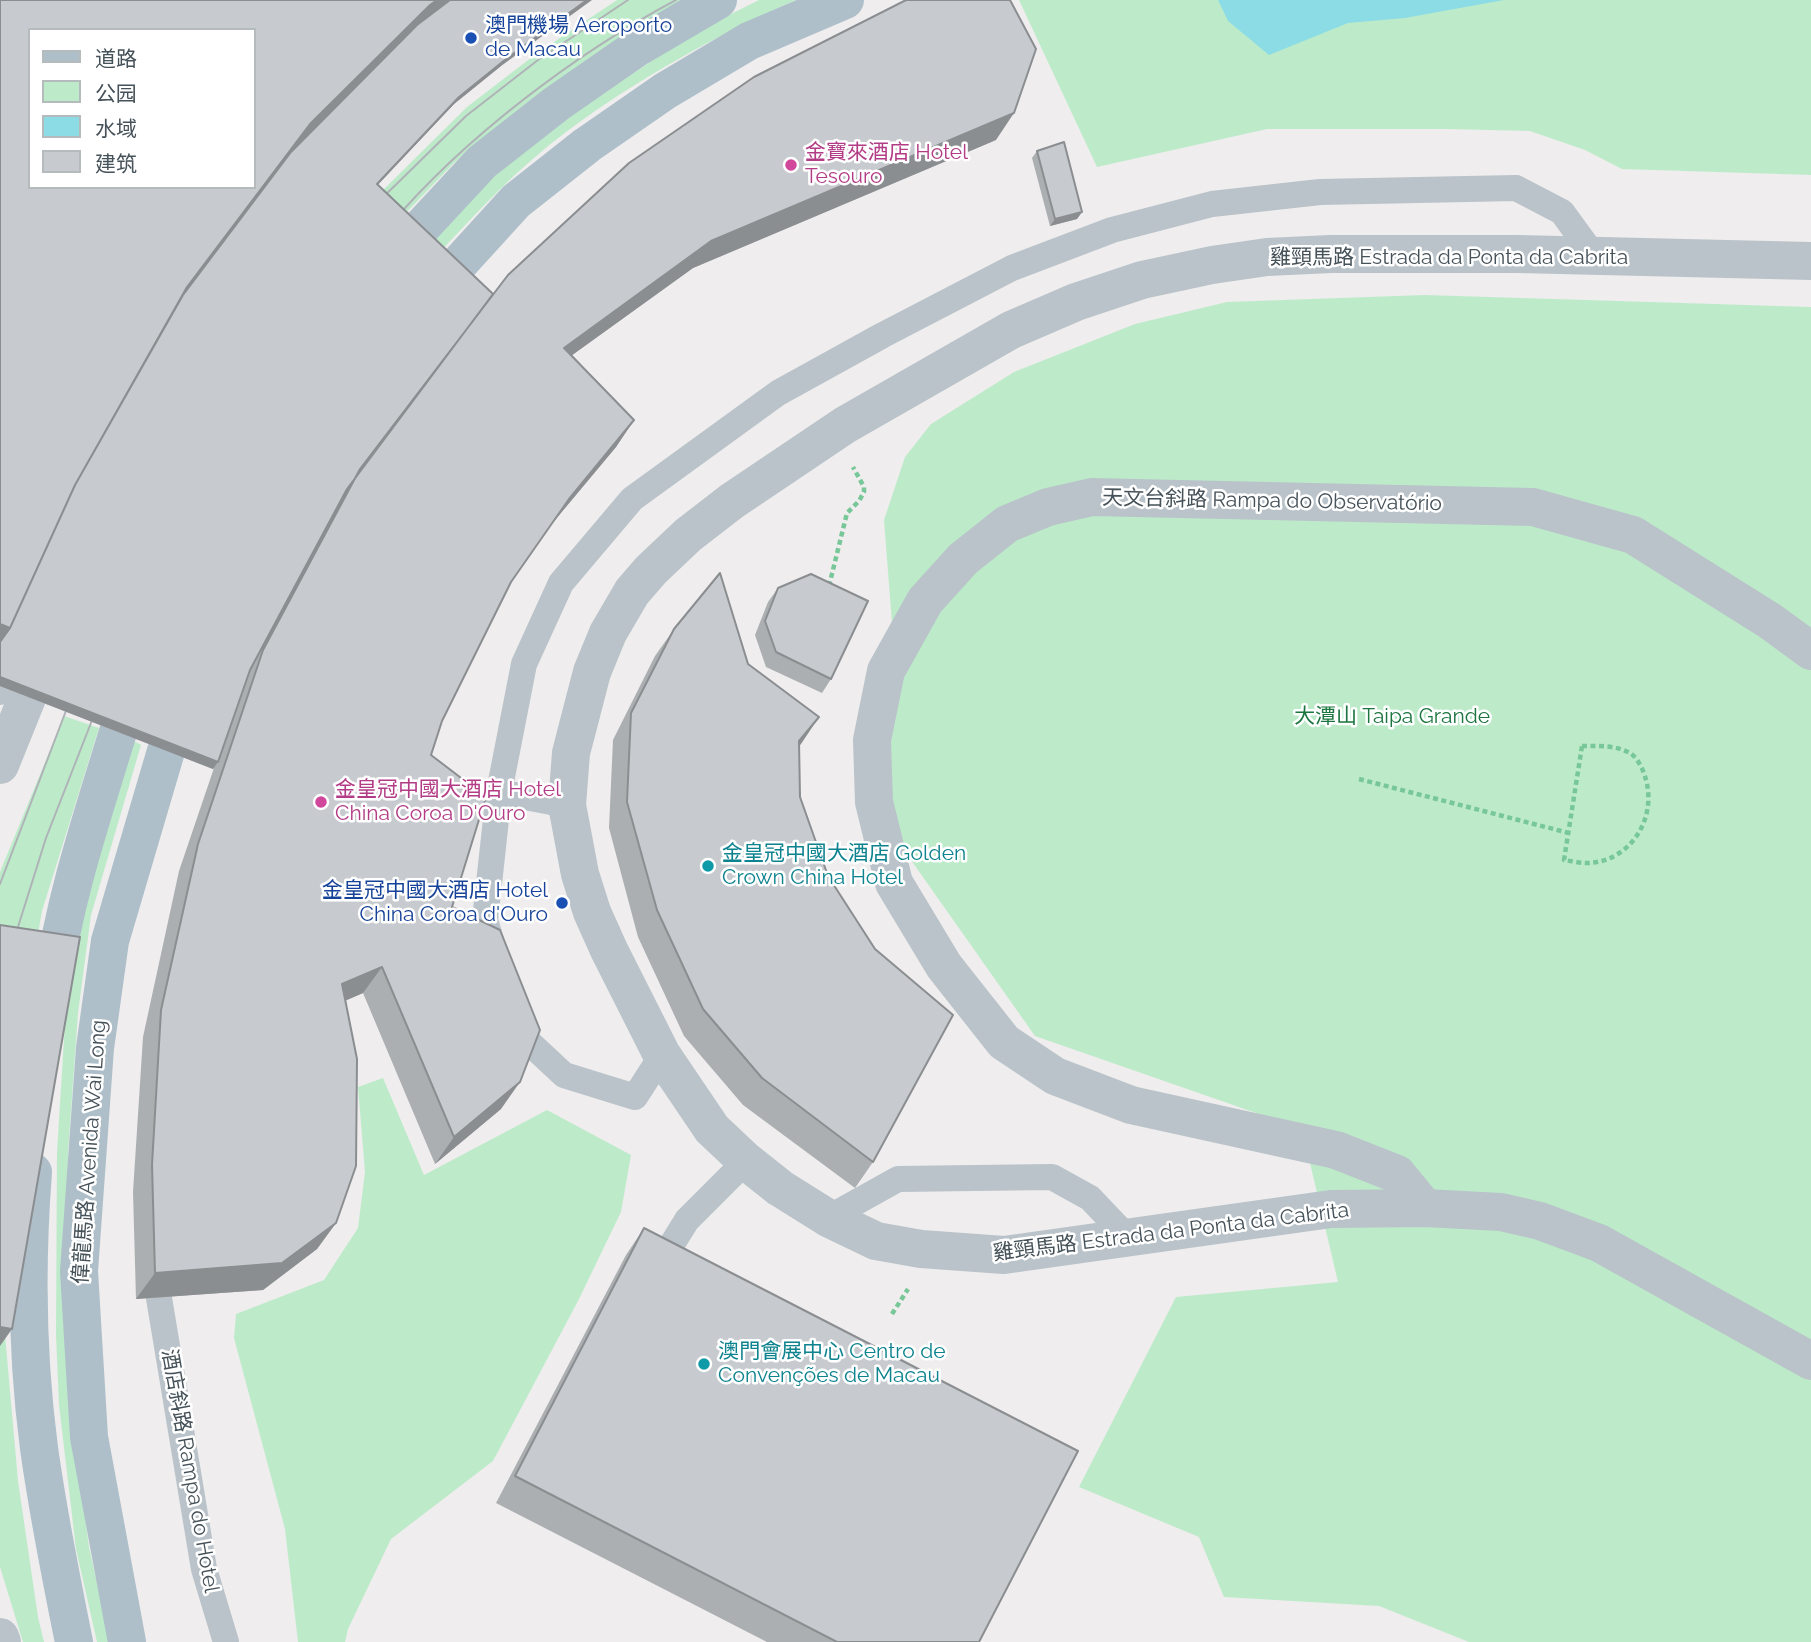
<!DOCTYPE html>
<meta charset="utf-8">
<style>
body{margin:0}
#map{position:relative;width:1811px;height:1642px;overflow:hidden;background:#efeded;font-family:Raleway,"Noto Sans SC",sans-serif}
canvas{display:block}
.legend{position:absolute;left:28px;top:28px;width:228px;height:161px;box-sizing:border-box;background:#fff;border:2px solid #b5babd;margin:0;padding:9px 12px;list-style:none;font-size:21px;color:#465259}
.legend li{display:flex;align-items:center;gap:14px;height:35px}
.legend b{width:35px;border:2px solid #b5babd}
</style>
<div id="map">
<canvas width="1811" height="1642"></canvas>
<ul class="legend">
<li><b style="height:9px;background:#aebfca"></b>道路</li>
<li><b style="height:19px;background:#bdebca"></b>公园</li>
<li><b style="height:19px;background:#8cdce6"></b>水域</li>
<li><b style="height:19px;background:#c7cbcf"></b>建筑</li>
</ul>
</div>
<script>
const c = document.querySelector('canvas').getContext('2d');
c.lineJoin = 'round';
function fill(path, color) { c.fillStyle = color; c.fill(path, 'evenodd'); }
function strokePath(path, color, width, dash) { c.strokeStyle = color; c.lineWidth = width; c.lineCap = dash ? 'butt' : 'round'; c.setLineDash(dash || []); c.stroke(path); }
function write(font, color, halo, rows, align = 'center') {
  c.font = font + ' Raleway,"Noto Sans SC",sans-serif'; c.lineWidth = 5; c.setLineDash([]); c.textBaseline = 'middle'; c.strokeStyle = halo; c.fillStyle = color; for (const [text, x, y, turn = 0] of rows) {
    c.save(); c.translate(x, y); c.rotate((+turn || 0) * Math.PI / 180); c.textAlign = isNaN(turn) ? turn : align; if (halo) c.strokeText(text, 0, 0); c.fillText(text, 0, 0); c.restore();
  }
}
const green = new Path2D(`
 M617,0H684L523,106L454,163L401,218L378,195L467,107L536,54Z
 M759,0H796C715,36 637,79 566,132C519,167 479,210 439,253L429,243L490,180L536,139L693,33Z
 M1019,0H1811V175L1622,169L1585,150L1530,131L1448,129H1267L1097,167Z
 M1425,295L1811,307V1642H1469L1379,1606L1224,1597L1199,1537L1079,1487L1176,1297L1338,1282L1302,1129L1035,1036L882,819L895,662L884,520L905,457L931,424L1014,372L1135,324L1227,302Z
 M64,716L99,728L42,911L19,1042L1,1290L18,1481L38,1617L44,1642H23L0,1567V872Z
 M132,740L141,745L91,915L78,1013L68,1153L66,1332L70,1403L89,1547L110,1642H97L76,1549L59,1405L56,1334L57,1152L67,991L80,911Z
 M383,1078L424,1175L547,1110L631,1155L621,1212L578,1301L493,1461L391,1539L348,1629L345,1642H298L285,1529L234,1338L236,1314L324,1280L358,1228L365,1172L358,1087Z`);
const water = new Path2D(`
 M1218,0H1504L1405,18L1348,23L1269,55L1228,21Z`);
const path = new Path2D(`
 M829,586L847,513L859,501L864,492V487L853,467
 M1582,746C1598,746 1615,745 1630,753C1638,758 1644,771 1646,780C1657,820 1629,863 1586,863C1579,863 1571,861 1564,860Z
 M1359,779L1569,833
 M892,1314L908,1289`);
const service = new Path2D(`
 M0,692L23,686L35,678
 M499,792L567,805
 M496,957L485,920L499,792L524,664L561,583L632,499L778,393L883,335L1012,268L1112,230L1212,204L1320,192L1516,188L1562,212L1594,256
 M515,1018L521,1035L564,1075L635,1097L662,1055
 M828,1218L898,1179L1052,1177L1090,1198L1129,1239
 M656,1270L687,1220L746,1161
 M159,1298L204,1569L226,1642`);
const minor = new Path2D(`
 M1425,1208L1397,1174L1336,1150L1131,1105L1055,1076L1004,1042L944,966L894,883L874,802L872,740L886,671L925,601L963,559L1007,524L1048,507L1092,497L1533,507L1633,535L1770,621L1811,651`);
const tertiary = new Path2D(`
 M1811,261L1518,254H1331L1267,257L1212,265L1142,280L1076,302L1011,330L845,425L732,501L688,535L651,570L632,592L608,633L592,672L571,753L567,805L580,874L592,912L609,950L662,1055L712,1129L746,1161L780,1188L828,1218L876,1241L921,1249L1004,1255L1331,1209L1425,1208L1501,1212L1540,1221L1599,1243L1811,1361
 M0,765L35,678L49,651
 M0,1637L2,1642`);
const primary = new Path2D(`
 M416,233L482,162L556,104L638,47L718,0
 M454,269L516,201L587,145L665,91L749,41L845,0
 M52,987C64,899 92,817 118,732
 M33,1172C26,1263 27,1357 39,1448C48,1513 61,1578 74,1642
 M127,1642L89,1437L79,1271L95,1048L110,941L166,751`);
const tram = new Path2D(`
 M373,207L466,116L538,60L628,0
 M391,224C464,138 576,53 676,0
 M0,884L72,695
 M12,946L46,838L98,705`);
const wall = new Path2D(`
 M0,0L501,66L454,104L377,185L493,294L996,140L693,268L572,355L634,420L616,447L550,526L511,582L442,721L431,755L452,907L501,1109L435,1164L363,993L345,1001L336,1223L317,1249L263,1290L136,1299L133,1192L143,1037L179,871L214,768L213,769L0,686Z
 M1037,151L1082,212L1077,219L1050,226L1032,158Z
 M778,588L831,679L822,693L766,667L755,635L768,602Z
 M674,629L748,664L799,745L800,797L873,1162L855,1188L743,1105L684,1036L638,937L609,828L613,740L655,656Z
 M644,1228L979,1642H767L496,1503L626,1255Z`);
const shadedWall = new Path2D(`
 M437,0H454L168,314L187,287L310,124L430,5Z
 M587,0H592L501,66L454,104L372,191L377,184L459,97L506,59Z
 M1014,113L996,140L693,268L546,374L564,348L711,241Z
 M1082,212L1077,219L1050,226L1055,219Z
 M634,420L616,447L550,526L569,499Z
 M0,624L10,628L0,642Z
 M0,677L218,762L213,769L0,686Z
 M819,717L801,744L781,767L799,741Z
 M382,967L363,993L323,1010L342,984Z
 M520,1082L501,1109L435,1164L454,1137Z
 M336,1223L317,1249L263,1290L136,1299L155,1273Z
 M0,1327L12,1329L0,1346Z`);
const building = new Path2D(`
 M0,0H437L430,5L310,124L187,287L75,485L10,628L0,624ZM30,30H254V187H30Z
 M450,0H587L506,59L459,97L377,184L493,294L347,489L250,670L218,762L0,677V642L10,628L75,485L183,295L291,152L417,25Z
 M906,0H1010L1036,49L1014,113L711,241L564,348L634,420L569,499L511,582L442,721L431,755L486,797L452,907L500,930L540,1030L520,1082L454,1137L382,967L342,984L357,1059L356,1166L336,1223L282,1263L155,1273L152,1165L161,1010L198,844L263,650L360,469L508,275L629,163L754,77Z
 M1064,142L1082,212L1055,219L1037,151Z
 M720,573L748,664L819,717L799,741L800,797L828,876L875,949L953,1015L873,1162L762,1078L703,1009L657,910L627,802L631,713L674,629Z
 M811,574L868,601L831,679L776,652L765,621L778,588Z
 M0,925L80,937L12,1329L0,1327Z
 M644,1228L1078,1451L979,1642H837L515,1476Z`);
const markers = [
 [471,38,7,"#1a4fb4"],
 [791,165,7,"#d1479c"],
 [321,802,7,"#d1479c"],
 [708,866,7,"#0f9aa8"],
 [562,903,7,"#1a4fb4"],
 [704,1364,7,"#0f9aa8"]
];
const transitNames = [
 ["澳門機場 Aeroporto",485,26],
 ["de Macau",485,50],
 ["金皇冠中國大酒店 Hotel",548,891,"right"],
 ["China Coroa d'Ouro",548,915,"right"]
];
const hotelNames = [
 ["金寶來酒店 Hotel",805,153],
 ["Tesouro",805,177],
 ["金皇冠中國大酒店 Hotel",335,790],
 ["China Coroa D'Ouro",335,814]
];
const streetNames = [
 ["雞頸馬路 Estrada da Ponta da Cabrita",1449,258],
 ["天文台斜路 Rampa do Observatório",1272,501,1],
 ["偉龍馬路 Avenida Wai Long",90,1152,-86],
 ["雞頸馬路 Estrada da Ponta da Cabrita",1171,1232,-7],
 ["酒店斜路 Rampa do Hotel",190,1471,80]
];
const parkNames = [
 ["大潭山 Taipa Grande",1392,717]
];
const cultureNames = [
 ["金皇冠中國大酒店 Golden",722,854],
 ["Crown China Hotel",722,878],
 ["澳門會展中心 Centro de",718,1352],
 ["Convenções de Macau",718,1376]
];
fill(green, '#bdebca');
fill(water, '#8cdce6');
strokePath(path, '#77c798', 4.5, [5, 3.5]);
strokePath(service, '#b9c3c9', 26);
strokePath(minor, '#b9c3c9', 38);
strokePath(tertiary, '#b9c3c9', 38);
strokePath(primary, '#aebfca', 38);
strokePath(tram, '#afb3b7', 2);
fill(wall, '#abafb2');
fill(shadedWall, '#8b8e91');
fill(building, '#c7cbcf');
strokePath(building, '#8b8e91', 2);
for (const [x, y, r, color] of markers) { const dot = new Path2D(); dot.arc(x, y, r, 0, 2 * Math.PI); c.fillStyle = color; c.fill(dot); strokePath(dot, '#fff', 2.5); }
write('21px', '#164399', '#fff', transitNames, 'left');
write('21px', '#b23c85', '#fff', hotelNames, 'left');
write('21px', '#465259', '#fff', streetNames);
write('21px', '#1c753f', '#fff', parkNames);
write('21px', '#0d838f', '#fff', cultureNames, 'left');
</script>
